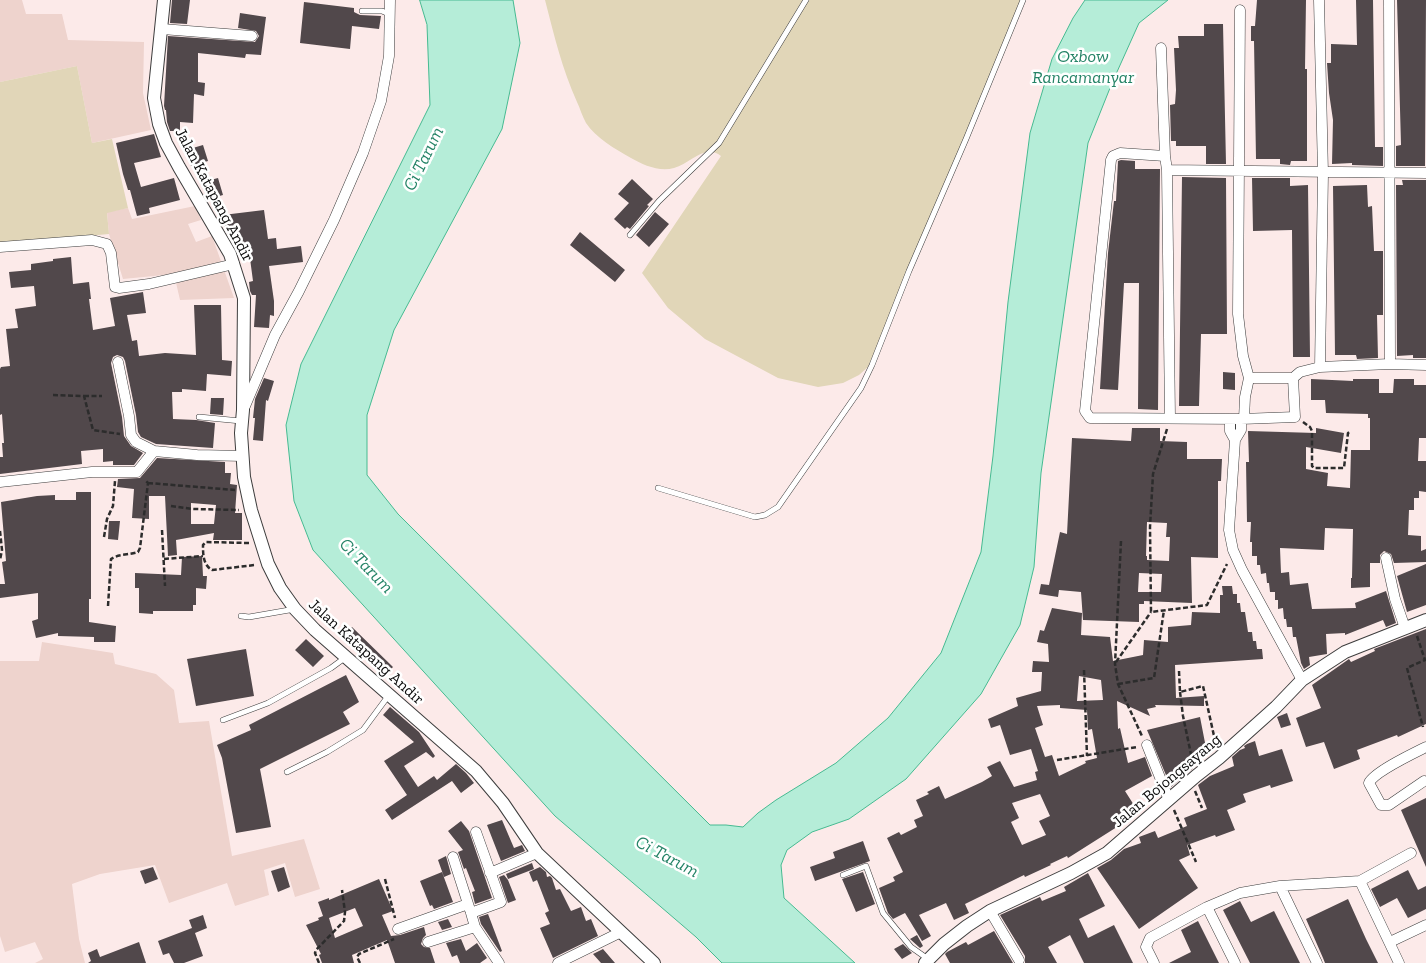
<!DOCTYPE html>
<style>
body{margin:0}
canvas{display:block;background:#fceae9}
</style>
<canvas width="1426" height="963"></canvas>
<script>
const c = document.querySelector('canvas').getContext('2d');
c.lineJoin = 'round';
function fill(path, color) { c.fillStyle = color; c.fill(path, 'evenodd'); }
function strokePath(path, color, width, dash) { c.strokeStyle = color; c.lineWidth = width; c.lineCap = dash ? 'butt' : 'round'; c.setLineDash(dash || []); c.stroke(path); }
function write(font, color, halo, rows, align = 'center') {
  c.font = font + ' "Zilla Slab",serif'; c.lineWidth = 5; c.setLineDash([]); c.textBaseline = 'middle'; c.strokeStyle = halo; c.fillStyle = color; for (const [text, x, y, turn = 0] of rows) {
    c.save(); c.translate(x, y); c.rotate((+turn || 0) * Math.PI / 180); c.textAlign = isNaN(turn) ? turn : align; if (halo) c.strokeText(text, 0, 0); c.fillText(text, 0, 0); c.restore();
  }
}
const farmland = new Path2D(`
 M0,0H22L26,14H62L68,40L144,42L143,93L151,130L92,143L77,66L0,82Z
 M195,206L201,220L188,224L196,242L212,236L234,298L180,300L174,274L123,279L109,234L107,212L128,208L132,219Z
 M42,642L113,653L115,664L156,674L174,690L179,723L209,721L232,856L304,839L320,889L295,897L285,863L264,870L269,895L235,906L227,883L169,903L155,865L100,874L72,884L79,939L85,963H35L43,959L35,942L5,952L0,936V661H39Z`);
const green = new Path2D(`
 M545,0H1022L868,367L859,375L843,383L818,387L778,378L705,339L668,308L642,273L721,156C705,143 691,163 674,168C659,172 643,165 631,158C615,149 596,138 586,123C582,116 580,108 577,102C562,69 554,35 545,0Z
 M77,66L92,143L112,139L128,208L107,213L109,234L0,244V82Z`);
const water = new Path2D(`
 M420,0H513L520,43L502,129L394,330L367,415V475L398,514L710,825H726L743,827L758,813L776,800L836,763L888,718L941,653L981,552L993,456L1008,302L1030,133L1052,59L1073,18L1085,0H1168L1139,23L1112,83L1088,143L1041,473L1034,567L1020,625L981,694L906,779L849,819L812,832L787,850L781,865L784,898L855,963H722L696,937L555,816L313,550L294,501L286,425L301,364L430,105L427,25Z`);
const building = new Path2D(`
 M172,0H190L187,24L170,23Z
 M1257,0H1306L1305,69H1307V161H1291L1290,165L1280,164V159H1256L1254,41H1251V26H1255Z
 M1356,0H1373L1375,147H1383V166L1352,165V163L1332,164L1333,120L1329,93L1327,63H1331V44L1357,45Z
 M1397,0H1426L1425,166H1396V146L1401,145Z
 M304,2L354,8V12L360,15L381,16L379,29L352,26L350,49L300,43Z
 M240,13L266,17L261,55L246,54L245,58L198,53V82L205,83L204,96L194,94L193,123L180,122V131H170L167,122L166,110H165L164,106L168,36L255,42L259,36L256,31L238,28Z
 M1204,24H1223L1226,164H1206V146H1176V141H1171L1170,105L1175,104L1176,90L1174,48H1179L1178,36H1204Z
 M154,134L161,157L134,163L141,187L174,178L180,200L149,208L150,213L137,216L130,190H128L123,174L116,143Z
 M203,145L208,161L191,166L186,150Z
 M1121,160L1135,161V169H1160L1158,410L1138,409L1139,283H1124L1118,390L1100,389L1108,253L1114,201H1116L1118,161Z
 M1182,177L1226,178L1227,334H1201L1199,406H1179Z
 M218,178L223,195L212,198L207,181Z
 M1252,178H1290V186L1308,185L1310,357H1293L1292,230L1253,231Z
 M632,179L653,199L647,205L649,206L630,229L627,227L625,229L614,219L629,203L618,194Z
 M1402,180H1426V358H1413V355L1397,356L1396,185H1403Z
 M1367,185L1368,207L1372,206L1374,251H1383V315H1377L1378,358L1357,359L1356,355H1335L1333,186Z
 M264,210L268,239L276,238L277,249L301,246L303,262L269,266L274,301V316L270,315L269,328L254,327L256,295H252L250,291L249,282L253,281L249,251L239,252L238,239L231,240L225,230L223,215Z
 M655,212L669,224L649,247L636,235Z
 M580,232L625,270L615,282L570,245Z
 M71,257L73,284L89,282L91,299H89L93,330L115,326L110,298L143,292L146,313L127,315L132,341L137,340L139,356L165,353L196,355L194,305H221L222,360L232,361L231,376L207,374L206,391L182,389V392H172L173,419L196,420L215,423L213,448L156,444L141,437L138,432L136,415L125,361L123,357L117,355L113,357L111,363L122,417L124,436L131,446L143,453L134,465H113V461L103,462V449L81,451L82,464L0,474V457H3L2,443H4L2,414L0,415V369L1,367L10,366L6,329L18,328L15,309L36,306L34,286L11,288L9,272L31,270V264L53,261V259Z
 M1223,372L1235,373V390L1223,389Z
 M264,378L274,381L268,401L266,400L263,441L253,440L255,418H253L255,399Z
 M1311,379L1353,381V379H1379V393H1393L1394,379H1414V385H1426V438H1419L1418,461H1426V492L1419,491V498H1414V510H1409L1408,535L1421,536V551L1426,549V562L1394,563L1391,554L1384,551L1380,555V563H1370V587L1351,588V578H1352L1353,529L1325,528L1324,550L1280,548L1281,573L1289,572L1290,585L1308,583L1312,609L1356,608L1355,603L1386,591L1396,623L1386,627L1383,620L1345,635V633L1326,634L1327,654L1309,657L1310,665L1304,669L1301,663L1296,637H1293L1292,627H1287L1286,619H1284L1283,608L1278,609V600H1275V592H1270L1269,583H1267L1266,573L1261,574L1260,565H1257V556H1252V542H1250L1251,522H1247L1246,462H1249L1248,431L1316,433V428L1344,433L1341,453L1306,447V469L1328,473L1327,486L1350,488L1351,450H1370V418H1368V414L1326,413L1325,400H1311Z
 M211,398H224L223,415L210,414Z
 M1132,428H1160V441L1187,442V459H1222L1221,481H1218V558L1191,557L1192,603L1144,601V604H1139V622L1083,620L1081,592L1059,590L1058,597L1039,594L1041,584L1049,585L1060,532L1067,534L1072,438L1131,441ZM1147,522L1167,523L1166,537H1170L1169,561L1147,560V556H1146ZM1139,573L1162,574L1161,592H1138Z
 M157,458L225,462V473H231L230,484L237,485L235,513H242V540H213L214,533L176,540L177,555L168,556L165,496H149V519L132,518L134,489L117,487L118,479L140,478ZM191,503L216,505L214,524H191Z
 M76,492H91V599H89V622L116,626L115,642H94V637L58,636V633L36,638L32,621L38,619V593L0,598V584H5L2,562L6,561L1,502L37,496L55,495V500H76Z
 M109,521H120L118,540L108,539Z
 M202,556L203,576H207L206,589L196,588V605H193V611H153V614L139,613V588H135V573L181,575L182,557Z
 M1426,564V605L1407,612L1397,576Z
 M1222,586H1232L1233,594H1237V603H1240L1241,612H1245L1248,632H1252L1253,641H1256L1257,649H1262L1263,659L1175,665L1176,698L1204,696V706L1155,705L1156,707L1147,709L1150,716L1117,701L1118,729L1120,728L1128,763L1145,757L1152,776L1125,791L1139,813L1068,858L1067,856L1050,864L1051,865L1025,877L1024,875L965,904L969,913L954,920L946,903L919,915L931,936L922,941L905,913L893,919L888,913L879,888L895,881L893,877L903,872L887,838L899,832L901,835L917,827L914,820L923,816L916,800L929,794L927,792L939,786L945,799L982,782L992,776L987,767L1000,761L1014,787L1037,780L1035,772L1038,771L1031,749L1010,755L1000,725L991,728L988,719L1018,706L1016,698L1041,691L1042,672H1032L1033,661L1049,662L1048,644L1037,642L1040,630L1044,631L1052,608L1082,613L1081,635L1110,637L1113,661L1143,655L1144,640L1168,642V627L1191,625L1192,612L1220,613V595H1223ZM1079,676L1101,680L1103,700L1077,701ZM1060,705V708L1087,710L1088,730L1092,729L1097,758L1085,761L1086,763L1059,776L1052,755L1045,757L1035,728L1043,725L1037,706ZM1040,794L1050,816L1039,821L1046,835L1022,845L1011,822L1019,818L1012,803Z
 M352,627L393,667L385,675L345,635Z
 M1426,629V724L1398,737L1397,735L1357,750L1360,759L1334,769L1324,742L1306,747L1296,718L1321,708L1312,685L1349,659L1351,662L1375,651L1374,649Z
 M306,639L324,656L313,667L295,650Z
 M246,649L254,696L196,706L187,659Z
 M346,675L359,702L343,712L350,724L260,769L271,827L236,833L222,758L217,745L251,730L249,725Z
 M390,707L419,732L435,756L433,758L426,752L404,766L418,787L434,776L437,780L456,764L466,773L474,783L461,793L452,781L392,820L385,810L407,795L384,761L414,742L383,715Z
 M1287,713L1291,725L1281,728L1277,717Z
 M1200,717L1207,753L1189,757L1193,768L1171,787L1147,730Z
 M1255,741L1259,756L1282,749L1293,781L1271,788L1270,785L1243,794L1246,802L1227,810L1235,830L1216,837L1215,835L1187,845L1190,855L1179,860L1198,888L1139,929L1097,868L1111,860L1124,849L1141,843L1139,837L1155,831L1158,838L1187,826L1184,818L1207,809L1198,785L1210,776L1234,766L1232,757L1240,750L1245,748L1244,746L1247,744Z
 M1426,798V867L1401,810Z
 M502,820L514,848L522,845L525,851L501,861L487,825Z
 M461,821L469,831L492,898L475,904L472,892L475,891L466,868L464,869L458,852L463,850L448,831Z
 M863,841L870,861L815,881L810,867L835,858L833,852Z
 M446,856L451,874L444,877L438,860Z
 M532,863L534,869L508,879L506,874Z
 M153,867L158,879L145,884L140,871Z
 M284,867L290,887L278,892L271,871Z
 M540,867L546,872L547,877L550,876L552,878L556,890L560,889L571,911L581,907L586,921L591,919L598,936L553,958L540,928L550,924L545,913L549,911L537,880L533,882L529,872Z
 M1408,870L1418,890L1426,886V909L1408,918L1397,898L1380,907L1371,889Z
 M442,872L453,902L434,909L432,905L430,906L420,881Z
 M863,872L875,904L856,912L842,879Z
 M1088,873L1105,906L1079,919L1088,938L1114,925L1133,963H1084L1070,935L1048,947L1057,963H1025V956L1000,915L1040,897L1042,901L1066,891L1064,887Z
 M504,875L508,880L516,900L508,903L499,877Z
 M379,879L393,911L382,915L391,936L400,935L424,927L426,935L423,938L421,944L424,947L430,948L435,963H395L387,940L352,955L354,963H322L319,955L321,954L306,925L319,920L318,918L323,916L318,902L329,898V900ZM355,908L363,926L335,938L329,918Z
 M1348,899L1366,939L1378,963H1325L1323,958L1306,919Z
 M1240,901L1251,922L1274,911L1300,963H1250L1223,910Z
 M488,914L502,951L500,952L481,924L479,917Z
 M203,915L207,928L195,933L203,956L184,963H174L169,953L163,955L158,941L192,928L189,920Z
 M448,919L452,927L442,930L438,922Z
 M1198,921L1219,963H1169L1191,952L1181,930Z
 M994,931L1013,963H950L945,954L947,952L966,942L968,945Z
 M917,935L923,946L920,948L910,939Z
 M461,939L466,951L477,943L487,958L480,963H460L457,955L452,957L446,943Z
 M139,942L146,963H88L91,961L88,953L97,949L100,957Z
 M903,944L912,953L902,959L894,949Z
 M603,949L615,963H601L593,954Z`);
const path = new Path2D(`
 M53,395L84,396L93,430L120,434
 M84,396H102
 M1303,422L1310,427L1312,431V466L1314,468H1344L1348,433L1351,431
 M1167,429L1153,474L1150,527L1151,612L1207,605L1227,564
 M148,483L235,490
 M171,506L193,509L239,510
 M162,530L165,586
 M0,531L2,550L0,560
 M104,537L107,519L113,506L115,481
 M1121,541L1115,664L1118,684L1142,736
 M249,543L206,542L203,545C203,554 203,565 212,570L255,565
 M164,559L203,556
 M108,606L111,559C118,554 129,555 138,552L140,548L148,483L145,480
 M1417,636L1425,660L1407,668L1423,727
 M1116,662L1151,612
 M1084,670L1087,756
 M1179,671L1180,692L1203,686L1216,745
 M1118,684L1154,678L1164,610
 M1180,692L1183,716L1193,764
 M1057,760L1137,747
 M1195,791L1202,808
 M1174,810L1196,862
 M385,879L395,918
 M319,963L315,953L316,950L344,921L345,912L342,890
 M360,963L357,957L359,954L394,939`);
const service = new Path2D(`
 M362,11H382L389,14
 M630,235L659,201L719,143L806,0
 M199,417L241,421
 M658,488L755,517L765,515L778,507L861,388L872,365L909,271L966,139L1023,0
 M241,616L249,617L295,609
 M223,720L268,703L331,668L346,657
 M287,772L327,752L363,730L389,695
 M843,875L866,866L883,913L911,947L928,959`);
const minor = new Path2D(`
 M1319,0L1323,173L1320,367
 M1389,0L1390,364
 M1240,10L1238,314L1243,356L1249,378H1293L1300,372L1320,367L1390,364L1426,365
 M162,29L252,36
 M1161,48L1165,156L1167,170L1170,418
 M1165,156L1120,153L1113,156L1111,160L1085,411L1090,418L1241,419L1295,417L1293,378
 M1167,170L1426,173
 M0,247L92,240L107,244L111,253L115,287L119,288L149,284L234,264
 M118,362L129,416L131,435L136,442L154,451L197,455L243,456
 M245,406L275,335L299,291L334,220L363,153L381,101L389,56L390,0
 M1230,419V431L1235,440
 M1241,419V430L1235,440L1229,530L1233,550L1242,570L1302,680
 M1244,419L1245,397L1249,378
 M0,482L92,472H137L154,451
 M1386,558L1395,599L1405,628
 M1147,745L1169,800
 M1424,781L1389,805H1381L1369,783C1374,772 1414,753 1426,747
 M476,832L501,902L471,913L475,927L499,963
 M453,857L470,910
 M490,873L537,853
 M1360,881L1399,963
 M1280,886L1317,963
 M1207,907L1235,963
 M990,911L1019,960
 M398,929L468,904
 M428,942L475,927
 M1390,942L1426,925
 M558,963L621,932
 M1154,963L1146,947L1150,938L1207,907L1240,893L1280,886L1360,881L1411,853`);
const tertiary = new Path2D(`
 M164,0L154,98L159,124L166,143L179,167L230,254L244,298L243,410L241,433L244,477L251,510L268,564L280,588L295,609L315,630L476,771L503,803L537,853L654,963
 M925,963L944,944L967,926L990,911L1071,873L1107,853L1196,776L1219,758L1276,707L1302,680L1345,652L1426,620`);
const streetNames = [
 ["Jalan Katapang Andir",214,195,62],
 ["Jalan Katapang Andir",366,652,42],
 ["Jalan Bojongsayang",1167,781,-40]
];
const waterNames = [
 ["Oxbow",1083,57],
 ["Rancamanyar",1083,78],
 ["Ci Tarum",424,159,-64],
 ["Ci Tarum",366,566,46],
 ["Ci Tarum",667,857,28]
];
fill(farmland, '#eed3cd');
fill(green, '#e1d6b8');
fill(water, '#b5edd8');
strokePath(water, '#46ba91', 1);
fill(building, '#51484b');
strokePath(service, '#3d3d3d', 6);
strokePath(minor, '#3d3d3d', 11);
strokePath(tertiary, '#3d3d3d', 14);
strokePath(path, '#2c2c2c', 2.5, [5, 2.5]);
strokePath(service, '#fff', 5);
strokePath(minor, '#fff', 10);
strokePath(tertiary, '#fff', 12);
write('16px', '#0a0a0a', '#fff', streetNames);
write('italic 18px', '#248366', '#fff', waterNames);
</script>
